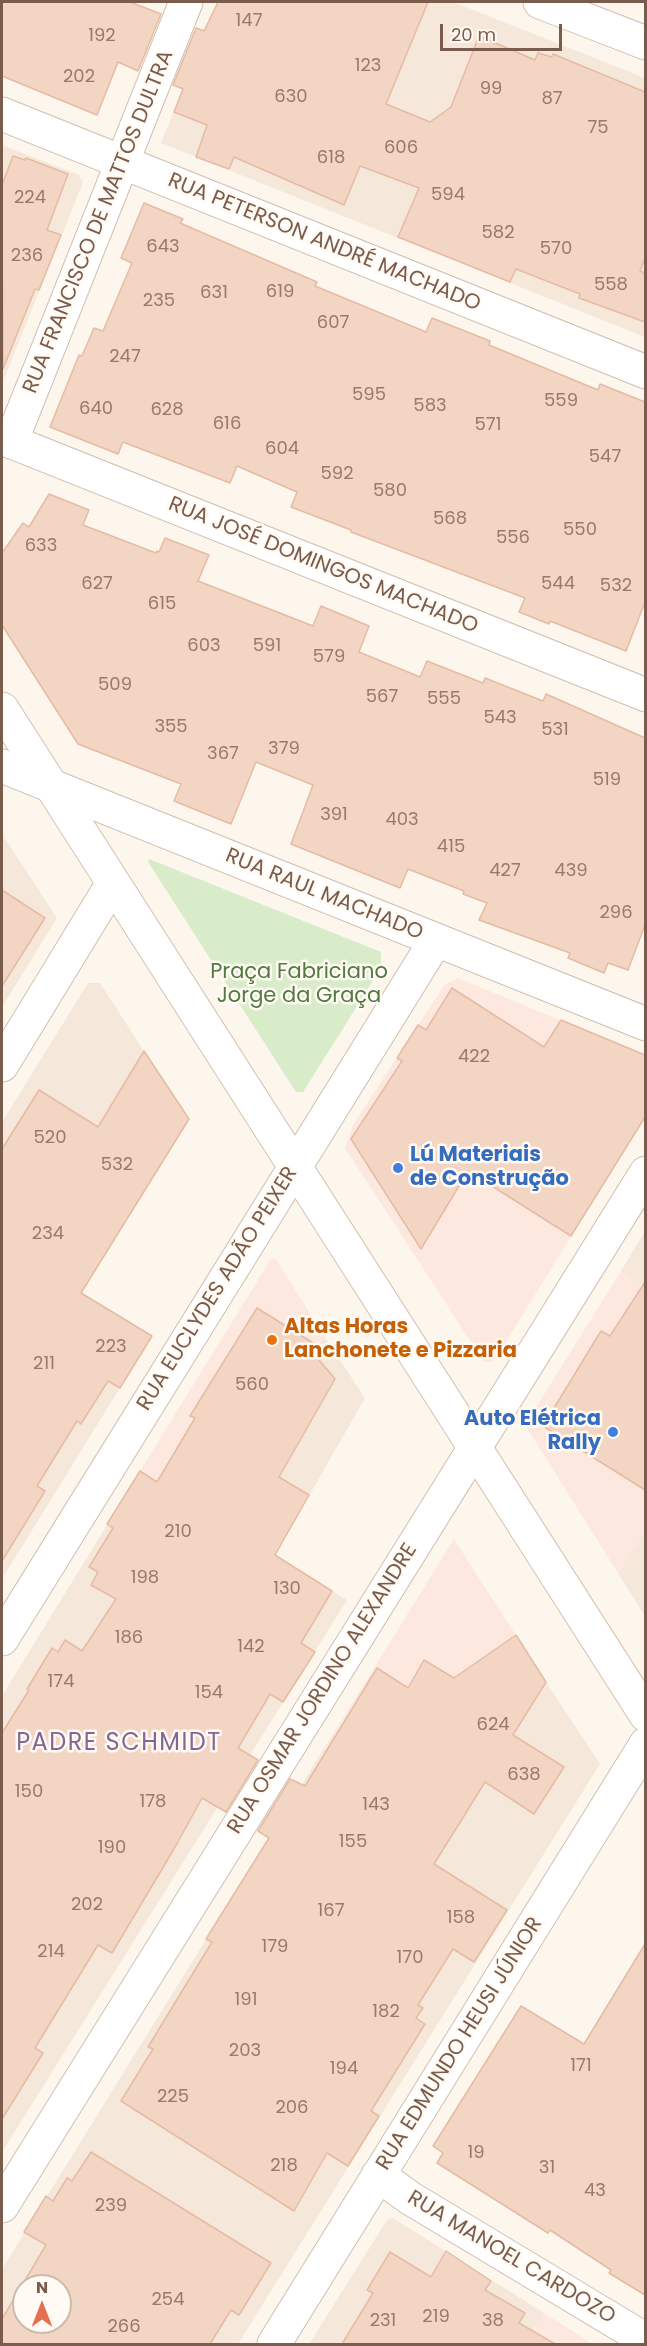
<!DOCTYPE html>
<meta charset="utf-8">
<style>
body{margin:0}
#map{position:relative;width:647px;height:2346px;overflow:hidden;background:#fdf6ec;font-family:Poppins,sans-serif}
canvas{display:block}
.frame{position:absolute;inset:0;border:3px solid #7a5c4d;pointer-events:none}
.north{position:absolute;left:12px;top:2274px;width:60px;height:60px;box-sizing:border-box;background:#fffaf3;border:2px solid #cabbb1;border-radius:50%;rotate:0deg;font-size:16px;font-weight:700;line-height:24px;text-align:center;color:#7a5c4d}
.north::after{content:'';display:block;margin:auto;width:21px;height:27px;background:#e76f51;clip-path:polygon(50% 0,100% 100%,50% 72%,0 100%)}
.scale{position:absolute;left:440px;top:24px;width:122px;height:27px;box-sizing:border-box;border:3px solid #7a5c4d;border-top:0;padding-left:8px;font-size:18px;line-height:21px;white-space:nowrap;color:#7a5c4d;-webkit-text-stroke:4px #fffaf3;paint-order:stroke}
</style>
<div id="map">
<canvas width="647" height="2346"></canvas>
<div class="frame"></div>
<div class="north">N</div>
<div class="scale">20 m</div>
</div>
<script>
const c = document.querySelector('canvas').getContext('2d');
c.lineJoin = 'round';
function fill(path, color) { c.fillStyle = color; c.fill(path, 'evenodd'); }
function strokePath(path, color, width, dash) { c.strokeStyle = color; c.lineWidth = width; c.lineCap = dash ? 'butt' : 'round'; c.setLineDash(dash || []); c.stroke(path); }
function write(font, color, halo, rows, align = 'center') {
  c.font = font + ' Poppins,sans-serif'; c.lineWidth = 5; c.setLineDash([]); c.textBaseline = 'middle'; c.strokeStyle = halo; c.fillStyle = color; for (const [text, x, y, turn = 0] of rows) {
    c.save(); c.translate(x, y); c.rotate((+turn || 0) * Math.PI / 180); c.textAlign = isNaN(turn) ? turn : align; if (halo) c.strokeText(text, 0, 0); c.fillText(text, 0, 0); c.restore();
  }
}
const residential = new Path2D(`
 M218,2H453L645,78V337L161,143Z
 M2,145L79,175L83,182L2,384Z
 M2,834L57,918L2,1007Z
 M88,983H100L144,1051L98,1127L112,1242L81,1293L152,1336L2,1579V1122Z
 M645,1231V1287L621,1271Z
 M324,1336L365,1398L275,1555L347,1600L2,2152V1696L140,1471L214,1517Z
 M645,1530V1616L618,1573Z
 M546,1682L600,1764L238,2344H2V2269L333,1734L464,1816ZM24,2286H60V2322H24Z
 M393,2218L544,2313L524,2344H309L387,2220Z`);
const commercial = new Path2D(`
 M458,978L645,1055V1117L494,1361L484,1362L345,1148L354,1123L445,984Z
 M271,1259H276L324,1336L214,1517L140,1471Z
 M621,1271L645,1287V1530L618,1573L525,1425Z
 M454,1539L546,1682L464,1816L333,1734Z
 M544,2313L593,2344H524Z`);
const green = new Path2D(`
 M149,859L381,952V968L303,1092H296L148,862Z`);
const building = new Path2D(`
 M2,2H130L161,14L138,71L118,62L97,115L2,76Z
 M218,2H428L386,104L430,122L451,107L479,36L535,60L538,53L552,57L553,54L645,92V258L640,271L645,273V322L579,298L580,294L516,269L510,282L398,237L419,188L360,166L344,205L234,157L229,169L196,157L207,125L174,112L183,89L173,85L196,28L204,31Z
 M13,156L25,160L26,158L68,174L47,230L61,235L39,290L35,289L3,369L2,185Z
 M144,203L183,219L180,223L317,282L315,286L426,332L432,318L490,341L489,345L598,390L600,384L645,402V602L626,651L550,621L549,624L519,612L525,598L351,532V530L291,507L297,492L237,466L230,483L123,442L118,454L50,427L79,355L82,356L94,328L103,331L132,263L121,258Z
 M49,494L89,510L83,525L156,553L157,551L159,552L165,538L209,555L198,581L313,626L321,606L369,626L359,652L420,677L427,661L483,683L485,678L543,701L546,694L645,738V925L628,970L608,963L604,973L568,958L570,953L479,920L487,903L463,894L464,891L408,869L400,888L291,844L313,785L256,762L231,824L174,801L181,784L78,744L2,625V553L23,523L29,527Z
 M2,890L45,918L2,986Z
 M452,988L544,1047L561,1020L645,1055V1117L571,1236L468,1171L421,1249L351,1139L402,1061L397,1058L418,1025L426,1030Z
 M144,1051L189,1119L81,1293L152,1336L120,1388L108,1381L81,1424L77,1421L37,1486L45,1491L2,1561V1149L39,1090L98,1127Z
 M645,1282V1490L543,1426L601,1331L610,1336Z
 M257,1308L318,1346L314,1354L335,1379L279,1477L309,1495L275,1555L332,1591L301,1643L315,1652L283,1702L270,1694L238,1748L258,1760L226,1812L202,1798L174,1849L112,1953L98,1945L35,2048L43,2053L2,2119V1733L29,1690L27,1689L52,1648L58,1652L65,1640L82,1651L116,1599L91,1585L98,1572L89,1567L113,1528L107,1524L140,1471L157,1482L195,1418L190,1416Z
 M516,1635L546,1682L513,1735L564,1767L534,1814L485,1782L464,1816L434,1864L507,1910L474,1962L453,1949L418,2005L423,2008L416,2018L425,2024L371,2111L379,2116L348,2166L327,2153L294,2211L121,2101L153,2049L148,2047L212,1942L206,1939L269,1838L258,1831L290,1779L305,1786L377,1668L408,1688L424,1660L454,1678Z
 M645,1944V2295L609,2273L611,2270L550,2230L548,2233L437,2163L443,2153L433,2146L521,2006L584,2044Z
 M91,2152L271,2263L239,2315L231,2310L210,2344H2V2319L46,2245L24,2232L46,2196L53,2201L67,2178L72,2181ZM24,2286H60V2322H24Z
 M446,2251L491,2281L485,2290L525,2313L519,2323L555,2344H342L373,2293L367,2290L390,2252L431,2277Z`);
const street = new Path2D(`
 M540,2L646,43
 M2,114L646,372
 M2,438L646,695
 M11,442L186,2
 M2,766L646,1024
 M2,1065L113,883
 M2,1639L436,940
 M378,2175L410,2198L646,2340
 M2,2206L646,1173
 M274,2344L646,1744`);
const secondary = new Path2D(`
 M2,709L646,1715`);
const markers = [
 [398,1168,6,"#3f7fe0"],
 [272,1340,6,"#e8710a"],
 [613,1432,6,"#3f7fe0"]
];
const numberNames = [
 ["147",249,21],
 ["192",102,36],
 ["123",368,66],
 ["202",79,77],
 ["99",491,89],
 ["630",291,97],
 ["87",552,99],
 ["75",598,128],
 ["606",401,148],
 ["618",331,158],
 ["594",448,195],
 ["224",30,198],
 ["582",498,233],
 ["643",163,247],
 ["570",556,249],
 ["236",27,256],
 ["558",611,285],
 ["619",280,292],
 ["631",214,293],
 ["235",159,301],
 ["607",333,323],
 ["247",125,357],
 ["595",369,395],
 ["559",561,401],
 ["583",430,406],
 ["640",96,409],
 ["628",167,410],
 ["616",227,424],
 ["571",488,425],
 ["604",282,449],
 ["547",605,457],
 ["592",337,474],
 ["580",390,491],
 ["568",450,519],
 ["550",580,530],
 ["556",513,538],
 ["633",41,546],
 ["627",97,584],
 ["544",558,584],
 ["532",616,586],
 ["615",162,604],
 ["603",204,646],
 ["591",267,646],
 ["579",329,657],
 ["509",115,685],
 ["567",382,697],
 ["555",444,699],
 ["543",500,718],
 ["355",171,727],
 ["531",555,730],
 ["379",284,749],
 ["367",223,754],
 ["519",607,780],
 ["391",334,815],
 ["403",402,820],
 ["415",451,847],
 ["427",505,871],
 ["439",571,871],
 ["296",616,913],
 ["422",474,1057],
 ["520",50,1138],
 ["532",117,1165],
 ["234",48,1234],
 ["223",111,1347],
 ["211",44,1364],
 ["560",252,1385],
 ["210",178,1532],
 ["198",145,1578],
 ["130",287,1589],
 ["186",129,1638],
 ["142",251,1647],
 ["174",61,1682],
 ["154",209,1693],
 ["624",493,1725],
 ["638",524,1775],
 ["150",29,1792],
 ["178",153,1802],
 ["143",376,1805],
 ["155",353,1842],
 ["190",112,1848],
 ["202",87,1905],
 ["167",331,1911],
 ["158",461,1918],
 ["179",275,1947],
 ["214",51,1952],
 ["170",410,1958],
 ["191",246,2000],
 ["182",386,2012],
 ["203",245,2051],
 ["171",581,2066],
 ["194",344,2069],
 ["225",173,2097],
 ["206",292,2108],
 ["19",476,2153],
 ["218",284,2166],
 ["31",547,2168],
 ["43",595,2191],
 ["239",111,2206],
 ["254",168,2300],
 ["219",436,2317],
 ["231",383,2321],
 ["38",493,2321],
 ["266",124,2327]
];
const streetNames = [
 ["RUA FRANCISCO DE MATTOS DULTRA",99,222,-68],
 ["RUA PETERSON ANDRÉ MACHADO",324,243,22],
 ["RUA JOSÉ DOMINGOS MACHADO",323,566,22],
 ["RUA RAUL MACHADO",324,895,22],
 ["RUA EUCLYDES ADÃO PEIXER",218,1289,-58],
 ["RUA OSMAR JORDINO ALEXANDRE",323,1689,-58],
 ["RUA EDMUNDO HEUSI JÚNIOR",460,2044,-58],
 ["RUA MANOEL CARDOZO",511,2258,31]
];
const parkNames = [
 ["Praça Fabriciano",299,973],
 ["Jorge da Graça",299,997]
];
const shopNames = [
 ["Lú Materiais",410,1156],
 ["de Construção",410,1180],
 ["Auto Elétrica",601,1420,"right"],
 ["Rally",601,1444,"right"]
];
const foodNames = [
 ["Altas Horas",284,1328],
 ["Lanchonete e Pizzaria",284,1352]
];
const quarterNames = [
 ["PADRE SCHMIDT",119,1744]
];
fill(residential, '#f5e8da');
fill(commercial, '#fde8e0');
fill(green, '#d8ecc9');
fill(building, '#f3d5c3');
strokePath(building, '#e6bba3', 1.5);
strokePath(street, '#d1beb0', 35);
strokePath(secondary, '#d6c0b0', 35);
strokePath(street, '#fff', 33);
strokePath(secondary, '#fff', 33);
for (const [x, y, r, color] of markers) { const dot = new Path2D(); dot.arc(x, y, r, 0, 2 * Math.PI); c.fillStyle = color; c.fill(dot); strokePath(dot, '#fffaf3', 2); }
write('18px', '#987a6a', null, numberNames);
write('21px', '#7a5c4d', '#fffaf3', streetNames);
write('21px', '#537a41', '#fffaf3', parkNames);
write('bold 21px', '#366cbe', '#fffaf3', shopNames, 'left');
write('bold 21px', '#c56008', '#fffaf3', foodNames, 'left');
c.letterSpacing = '1.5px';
write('24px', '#846695', '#fffaf3', quarterNames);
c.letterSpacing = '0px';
</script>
